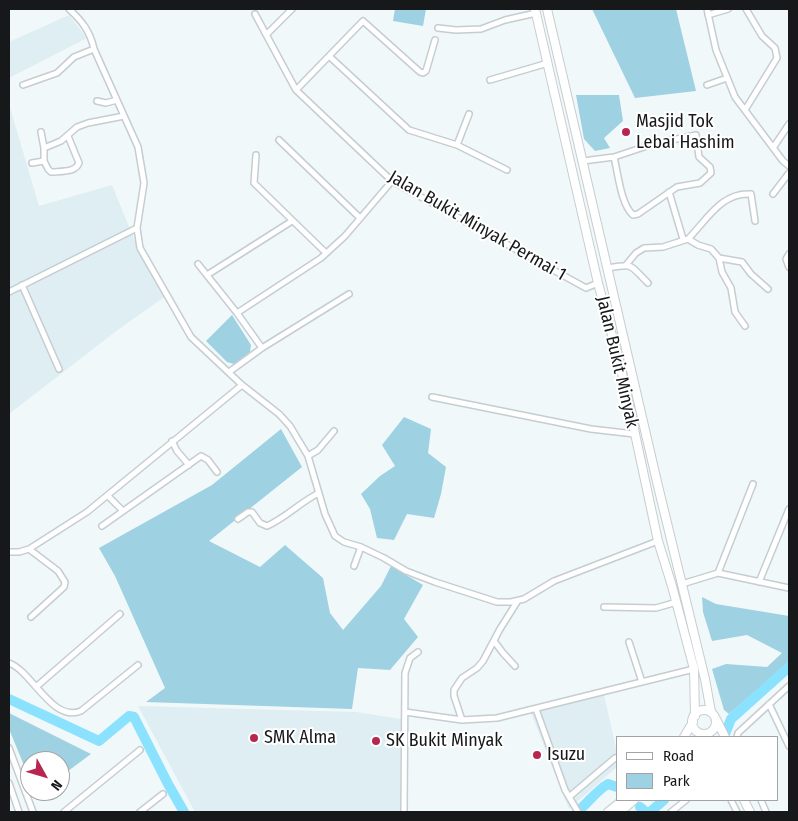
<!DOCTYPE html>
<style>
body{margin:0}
#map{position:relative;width:798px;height:821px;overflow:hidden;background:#f1f8fa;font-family:"Fira Sans Condensed",sans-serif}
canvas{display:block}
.frame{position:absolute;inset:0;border:10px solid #161819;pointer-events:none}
.legend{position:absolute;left:616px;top:736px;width:162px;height:65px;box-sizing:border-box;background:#fff;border:1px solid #a2a3a3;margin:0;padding:6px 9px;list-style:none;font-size:15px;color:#161819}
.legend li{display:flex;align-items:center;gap:10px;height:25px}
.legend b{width:25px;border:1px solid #a2a3a3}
.north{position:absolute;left:20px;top:751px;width:50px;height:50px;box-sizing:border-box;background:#fff;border:1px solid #a2a3a3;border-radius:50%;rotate:129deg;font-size:14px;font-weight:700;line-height:20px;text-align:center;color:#161819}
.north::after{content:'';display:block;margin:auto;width:18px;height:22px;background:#b6264f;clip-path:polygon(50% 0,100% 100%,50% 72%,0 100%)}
</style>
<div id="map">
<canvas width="798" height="821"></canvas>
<div class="frame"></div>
<ul class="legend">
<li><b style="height:6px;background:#fff"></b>Road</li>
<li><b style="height:14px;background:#9ed1e2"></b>Park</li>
</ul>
<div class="north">N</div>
</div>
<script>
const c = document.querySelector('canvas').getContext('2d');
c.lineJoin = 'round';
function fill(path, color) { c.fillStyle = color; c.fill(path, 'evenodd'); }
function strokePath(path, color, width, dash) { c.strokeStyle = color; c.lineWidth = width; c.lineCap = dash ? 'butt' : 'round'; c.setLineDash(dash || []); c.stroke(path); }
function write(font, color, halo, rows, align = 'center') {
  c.font = font + ' "Fira Sans Condensed",sans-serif'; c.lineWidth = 4; c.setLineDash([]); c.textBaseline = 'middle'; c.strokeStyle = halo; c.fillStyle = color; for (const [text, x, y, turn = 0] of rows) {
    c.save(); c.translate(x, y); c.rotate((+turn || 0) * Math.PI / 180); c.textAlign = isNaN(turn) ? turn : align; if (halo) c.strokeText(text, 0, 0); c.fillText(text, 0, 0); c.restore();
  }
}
const built = new Path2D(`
 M69,15L87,38L9,78V42Z
 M9,104L39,206L112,185L141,256L166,296L119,329L9,414Z
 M604,695L617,752V767L569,809L531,713Z
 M138,706L356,712L401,719L400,812H195Z`);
const green = new Path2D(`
 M395,9H426L423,26L393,21Z
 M592,9H676L696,91L635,98Z
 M576,95H619L623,121L604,138L610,148L595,151L584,139Z
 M232,315L251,345L250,352L234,364L227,362L206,341Z
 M404,417L431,429L428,453L446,467L441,494L434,518L407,514L394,540L377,538L370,509L361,494L380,476L395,466L382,445Z
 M281,429L302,467L209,541L260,567L285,545L323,578L330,613L343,630L381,586L391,566L423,585L404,619L418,637L390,670L358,668L352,709L146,702L165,688L115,576L99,548L212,485Z
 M702,597L716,604L789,616V662L729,714L724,710L712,669L726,664L767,667L782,653L747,635L712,641L703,612Z
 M9,713L91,754L60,777V761H30V780L9,729Z`);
const river = new Path2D(`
 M9,699L99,741L129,716L134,717L168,784L184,812
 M724,737L731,719L789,667
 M640,807L646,812
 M577,812C588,803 596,791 608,784L617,787
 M650,812L664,800`);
const street = new Path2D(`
 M69,9C82,21 90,31 94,49L138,147L144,183L137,228L140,248L191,337L242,385L279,414L290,426L308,456L325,514L335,536L344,542L361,547L384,558L406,571L435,582L497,602H511L524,599L554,581L658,541
 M707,9L716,50L735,97L783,161L789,166
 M255,14L296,90L392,181L586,288L598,283
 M708,15L728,9
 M438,28L456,30L481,29L505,20L536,13
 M267,34L292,9
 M329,56L409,130L457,145L507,170
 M490,80L548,63
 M23,85L57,73L74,57L94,49
 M707,85L727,78
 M296,90L363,21L420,72L423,73L426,71L435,40
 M97,101L106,103L117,100
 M745,110L777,58L775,48L762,36L746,9
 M41,132L44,148
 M279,140L360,218
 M457,145L469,114
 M773,148L789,124
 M256,155L254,183L326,253
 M44,161L48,169L51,172C61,171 75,173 79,163L68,136
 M583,161L614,157L653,144L696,135L699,157L710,167L711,173L700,183L677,187L638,214L633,215C621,205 618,173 614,157
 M32,163L44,161V148L61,141L77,127L88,123L124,116
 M669,192L683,239
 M773,194L789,173
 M688,239C707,220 721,192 751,194L755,221
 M789,254L786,259L789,267
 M719,258L742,262L751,274L768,289
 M198,264L237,313L262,348
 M626,265L636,253L644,248L663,247L688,239L698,245L711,249L719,258L722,272L731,288L735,312L745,326
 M608,268C635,263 629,265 648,283
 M207,275L292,221
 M22,285L59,369
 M9,292L137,228
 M237,313L321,258L345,236L392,181
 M229,372L262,348L349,294
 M432,397L591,429L634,434
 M172,441L177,451L189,465
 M308,456L318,450L334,431
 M108,496L123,511
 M238,519L248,512H252L260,523L267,526C286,518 300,502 319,493
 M102,526L201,456L208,460L217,472
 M29,549L87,512L242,385
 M9,552H19L29,549L58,571L65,582L64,587L31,617
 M354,566L361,547
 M718,573L753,484
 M759,582L789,509
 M682,584L718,573L789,588
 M604,607L656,608L677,602
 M494,641L503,653L515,666
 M629,642L642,682
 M9,663C32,671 52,723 81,711L138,665
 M36,687L120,614
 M769,704L789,746
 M536,709L565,790L578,812
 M405,712L462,720L497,718L694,669
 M462,720L454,696V690L462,678L477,668L483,661L500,629L517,602
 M737,737L738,733L789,686
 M9,748L33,812
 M9,783L19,812
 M569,797L615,758
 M731,800L737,812
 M761,800L766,812
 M404,811L405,673L410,658L418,652
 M64,812L140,750
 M140,812L163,794
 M671,812L686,800`);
const secondary = new Path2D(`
 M535,9L598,283L622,373L658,541L672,586L694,669L695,716
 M547,9L658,486L705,679L711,712
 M692 722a12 12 0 1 1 24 0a12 12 0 1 1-24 0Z
 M716,719L725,737
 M684,737L693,722
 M744,800L750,812
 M608,812L623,800
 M620,812L634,800`);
const markers = [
 [626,132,5,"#b6264f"],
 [254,738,5,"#b6264f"],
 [376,741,5,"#b6264f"],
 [537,755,5,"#b6264f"]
];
const poiNames = [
 ["Masjid Tok",636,122],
 ["Lebai Hashim",636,143],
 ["SMK Alma",264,738],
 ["SK Bukit Minyak",386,741],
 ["Isuzu",547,755]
];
const streetNames = [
 ["Jalan Bukit Minyak Permai 1",477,226,30],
 ["Jalan Bukit Minyak",617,362,77]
];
fill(built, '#deeef3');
fill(green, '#9ed1e2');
strokePath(river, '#8ae2fe', 10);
strokePath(street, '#c6cdd0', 8);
strokePath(secondary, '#c6cdd0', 10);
strokePath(street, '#fff', 5);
strokePath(secondary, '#fff', 8);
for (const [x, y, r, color] of markers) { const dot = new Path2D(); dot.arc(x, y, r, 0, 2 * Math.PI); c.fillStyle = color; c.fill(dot); strokePath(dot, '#fff', 2); }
write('18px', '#161819', '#fff', poiNames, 'left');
write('18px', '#161819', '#fff', streetNames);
</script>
